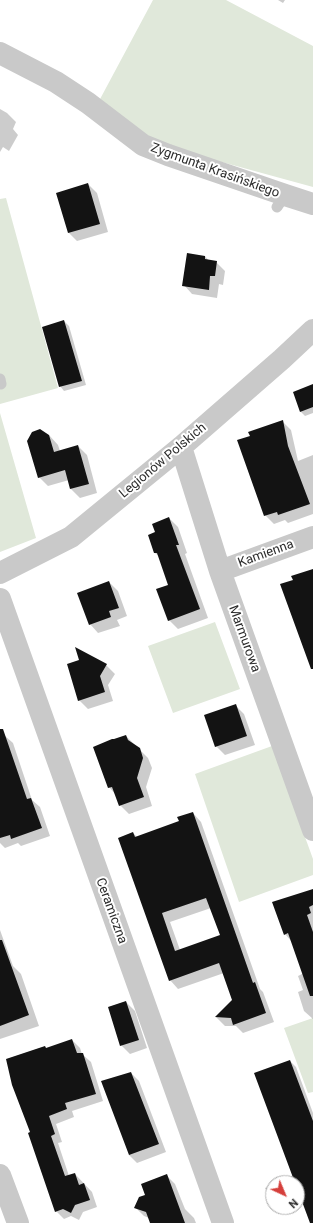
<!DOCTYPE html>
<meta charset="utf-8">
<style>
body{margin:0}
#map{position:relative;width:313px;height:1223px;overflow:hidden;background:#fff;font-family:Roboto,sans-serif}
canvas{display:block}
.north{position:absolute;left:265px;top:1175px;width:40px;height:40px;box-sizing:border-box;background:#fff;border:1px solid #ababab;border-radius:50%;rotate:136deg;font-size:11px;font-weight:700;line-height:16px;text-align:center;color:#2c2c2c}
.north::after{content:'';display:block;margin:auto;width:14px;height:18px;background:#d53f3b;clip-path:polygon(50% 0,100% 100%,50% 72%,0 100%)}
</style>
<div id="map">
<canvas width="313" height="1223"></canvas>
<div class="north">N</div>
</div>
<script>
const c = document.querySelector('canvas').getContext('2d');
c.lineJoin = 'round';
function fill(path, color) { c.fillStyle = color; c.fill(path, 'evenodd'); }
function strokePath(path, color, width, dash) { c.strokeStyle = color; c.lineWidth = width; c.lineCap = dash ? 'butt' : 'round'; c.setLineDash(dash || []); c.stroke(path); }
function write(font, color, halo, rows, align = 'center') {
  c.font = font + ' Roboto,sans-serif'; c.lineWidth = 4; c.setLineDash([]); c.textBaseline = 'middle'; c.strokeStyle = halo; c.fillStyle = color; for (const [text, x, y, turn = 0] of rows) {
    c.save(); c.translate(x, y); c.rotate((+turn || 0) * Math.PI / 180); c.textAlign = isNaN(turn) ? turn : align; if (halo) c.strokeText(text, 0, 0); c.fillText(text, 0, 0); c.restore();
  }
}
const green = new Path2D(`
 M153,0H226L313,46V187L196,155L141,136L99,101Z
 M6,198L58,388L0,404V199Z
 M0,413L36,538L0,552Z
 M215,622L240,689L173,713L148,646Z
 M272,746L313,859V875L239,902L195,774Z
 M313,1018V1092L308,1093L284,1028Z`);
const shadow = new Path2D(`
 M278,0H285L283,3Z
 M0,109L7,113L16,122L13,129L18,135L9,151L3,147L0,152Z
 M88,184L97,193L108,232L77,241L68,232Z
 M205,256L209,261L216,262L225,271L223,285L219,284L217,298L192,294L184,285Z
 M64,321L69,326L86,385L64,391L60,386Z
 M313,386V413L305,416L301,412Z
 M282,421L291,430L298,461L313,455V514L288,523L285,520L274,524L265,515L251,437Z
 M49,435L58,445L60,451L78,446L87,455L97,493L80,498L71,489L69,480L48,486L39,477Z
 M169,518L178,527L187,553L185,554L208,618L178,629L169,620L170,585L160,557L155,553Z
 M109,582L118,591L127,616L117,620L120,626L98,633L90,624Z
 M77,649L106,665L115,674L108,685L113,701L88,709L79,700L81,661Z
 M235,705L244,714L255,745L225,755L216,746Z
 M4,735L13,743L32,800L40,807L50,836L21,846L18,843L5,848L0,843V736Z
 M126,736L148,758L152,768L146,787L152,806L129,814L120,805L116,795L109,787Z
 M193,813L201,822L260,989L263,992L274,1022L243,1033L236,1026H225L216,1017L234,1000L224,973L178,989L170,980L133,833L137,837L180,822ZM211,908L221,936L180,950L170,922Z
 M313,890V1019L304,1011L298,992L303,990L298,976L304,973L292,942L285,934Z
 M0,930L13,966L21,974L39,1026L0,1039Z
 M126,1002L135,1011L147,1048L130,1054L121,1045Z
 M72,1040L80,1048L82,1054L91,1062L103,1101L72,1111L74,1117L56,1124L62,1142L58,1143L69,1176L75,1174L92,1192L97,1207L83,1212L79,1220L71,1216L64,1219L56,1211L32,1132L46,1049Z
 M290,1061L296,1067L313,1113V1223H311L302,1199L297,1201V1183H276L293,1176Z
 M131,1073L139,1081L166,1152L137,1163L129,1155Z
 M167,1176L175,1184L185,1209L194,1218L196,1223H152L149,1218L144,1216L135,1207Z
 M273,1184V1204L265,1188Z
 M276,1207H283L278,1209Z`);
const building = new Path2D(`
 M88,183L100,224L68,233L56,193Z
 M187,253L205,256V259L217,261L215,276H210L209,290L182,286Z
 M64,320L82,381L59,387L42,327Z
 M313,384V407L300,412L293,392Z
 M283,420L288,446L310,504L278,515L277,512L264,516L237,440L250,436L248,432Z
 M40,429L49,435L54,452L78,445L89,484L70,489L65,470L38,478L27,441L32,432Z
 M169,517L179,545H176L200,609L168,621L156,589L168,585L157,553H154L148,535L155,532L152,524Z
 M313,569V669H311L280,584L293,580L291,576Z
 M109,581L119,608L109,611L111,617L89,625L77,593Z
 M75,647L107,664L100,676L105,692L78,701L67,664L79,660Z
 M236,704L247,736L215,747L204,715Z
 M0,729H3L27,799L31,798L42,828L11,839L10,835L0,838Z
 M126,735L128,740L140,748L143,758L137,778L144,797L119,806L112,787L108,788L93,747L112,739H114Z
 M193,812L253,983L255,982L266,1013L233,1025L231,1018L215,1017L232,1000L219,963L169,981L118,838L133,832L135,837L179,821L177,817ZM206,898L220,935L175,951L162,913Z
 M313,889V905L309,907L311,913L307,915L313,932V996H310L288,933L284,935L272,902Z
 M0,940H2L29,1015L0,1026Z
 M126,1001L139,1040L120,1046L108,1007Z
 M72,1039L77,1053H83L96,1094L65,1103L67,1109L49,1116L55,1134L51,1136L65,1176L75,1173L79,1185L84,1183L90,1200L75,1205L71,1213L63,1209L55,1212L28,1133L30,1132L12,1085L6,1059L45,1046L46,1048Z
 M290,1060L313,1121V1223H310L297,1188V1183H295L254,1073Z
 M131,1072L159,1144L129,1155L101,1081Z
 M167,1174L185,1223H150L146,1212L134,1208L139,1197L145,1195L141,1184Z`);
const service = new Path2D(`
 M277,207L285,195
 M0,379L1,384`);
const minor = new Path2D(`
 M0,53L56,82L88,103L143,145L168,155L285,195L313,204
 M181,447L220,571L313,830
 M220,571L313,537
 M0,573L71,537L181,447L282,359L313,330
 M0,599L223,1223
 M0,1175L18,1223`);
const streetNames = [
 ["Zygmunta Krasińskiego",215,171,20],
 ["Legionów Polskich",163,461,-40],
 ["Kamienna",266,554,-20],
 ["Marmurowa",244,639,70],
 ["Ceramiczna",111,911,70]
];
fill(green, '#e0e8da');
fill(shadow, '#0003');
fill(building, '#131313');
strokePath(service, '#c9c9c9', 11);
strokePath(minor, '#c9c9c9', 22);
write('13px', '#2c2c2c', '#fff', streetNames);
</script>
